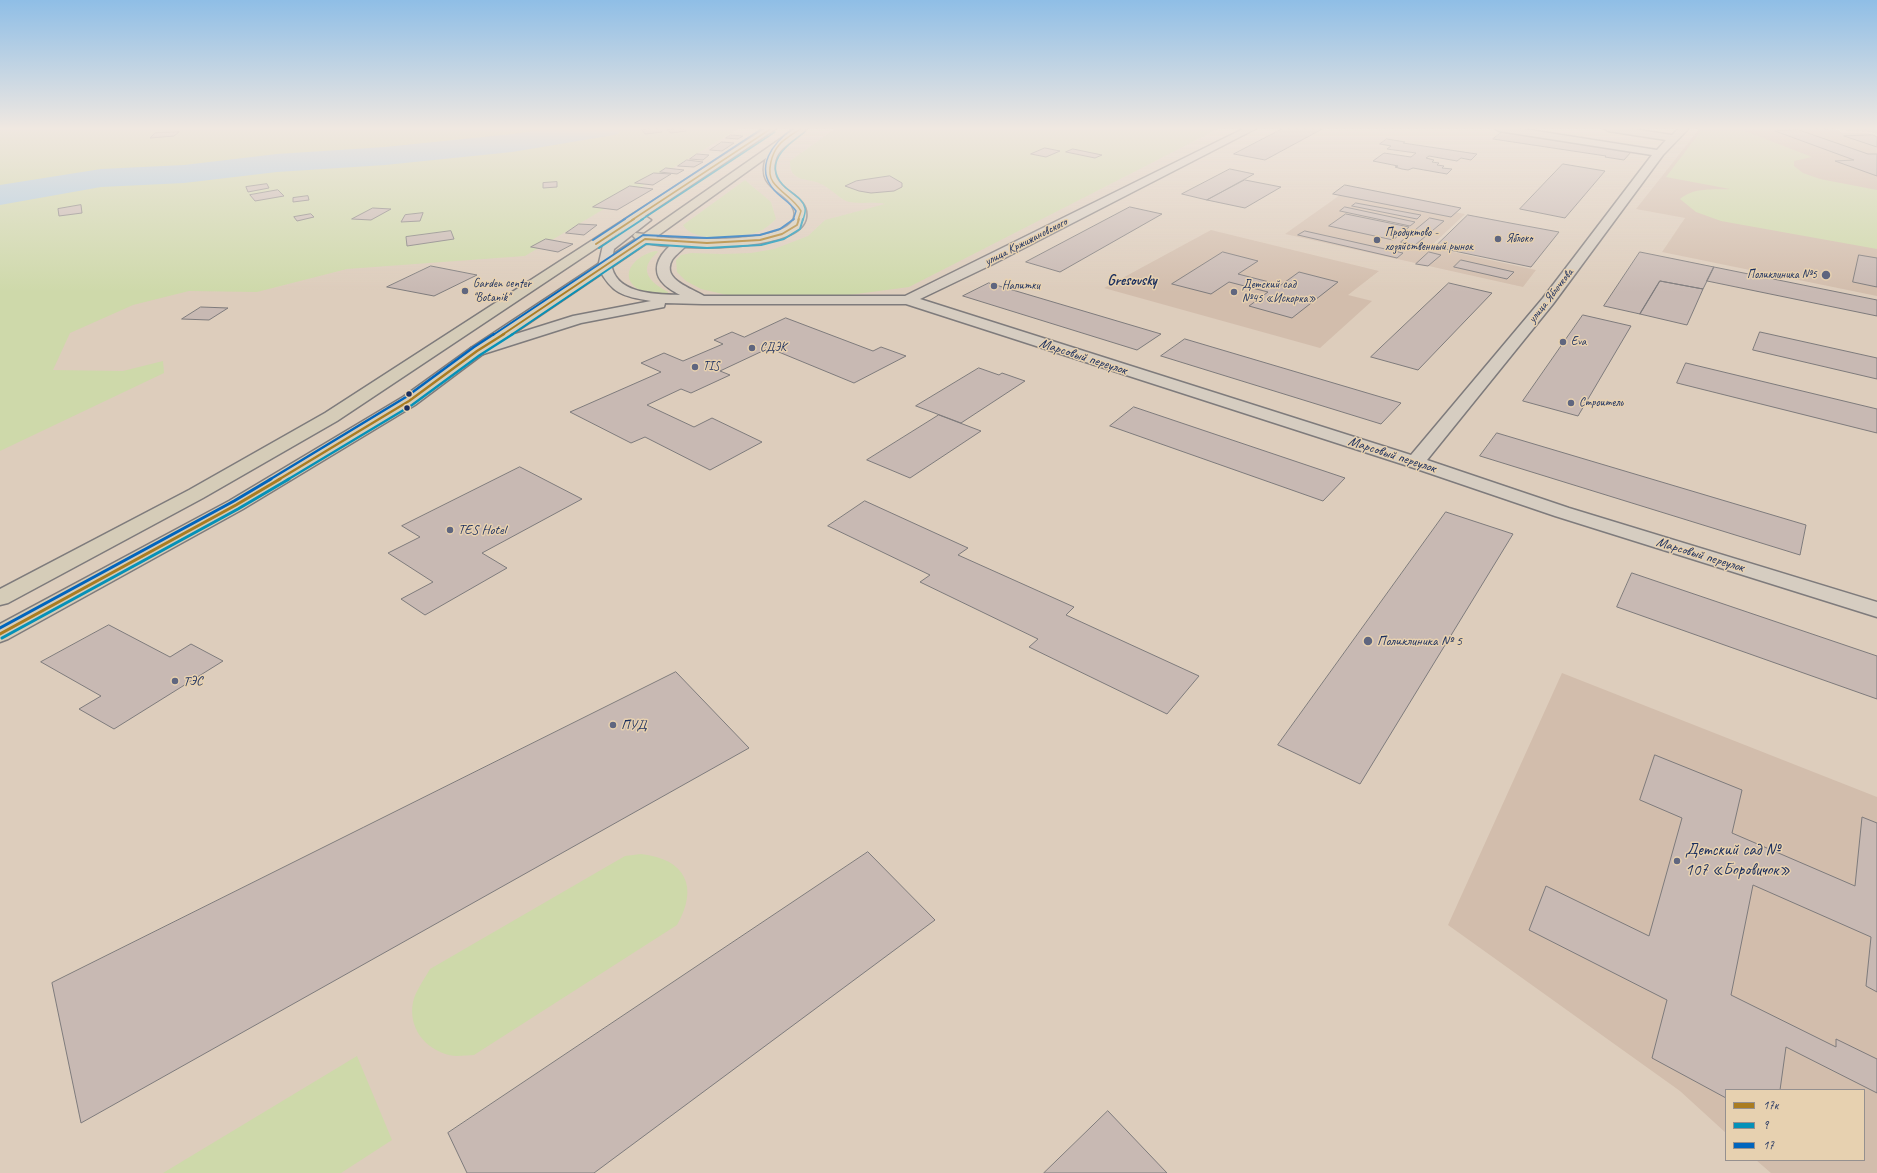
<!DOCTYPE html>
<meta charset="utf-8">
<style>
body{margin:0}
#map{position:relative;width:1877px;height:1173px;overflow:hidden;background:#ddcdbc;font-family:Caveat,sans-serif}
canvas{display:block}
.legend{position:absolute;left:1725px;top:1089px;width:140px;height:72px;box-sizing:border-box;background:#e7d1b0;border:1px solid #95908f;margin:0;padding:5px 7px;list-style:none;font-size:12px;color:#1b2f5e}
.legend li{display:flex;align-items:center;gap:8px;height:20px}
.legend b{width:20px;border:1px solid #95908f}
</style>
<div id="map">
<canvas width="1877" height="1173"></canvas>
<ul class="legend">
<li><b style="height:5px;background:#aa7c21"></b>17к</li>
<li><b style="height:5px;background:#0591b8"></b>9</li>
<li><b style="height:5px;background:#0065bd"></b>17</li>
</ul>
</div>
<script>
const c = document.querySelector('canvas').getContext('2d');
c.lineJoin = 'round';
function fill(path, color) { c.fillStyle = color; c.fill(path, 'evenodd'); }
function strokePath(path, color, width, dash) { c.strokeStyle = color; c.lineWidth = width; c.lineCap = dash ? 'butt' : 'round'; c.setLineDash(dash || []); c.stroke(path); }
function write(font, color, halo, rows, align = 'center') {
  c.font = font + ' Caveat,sans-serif'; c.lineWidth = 3; c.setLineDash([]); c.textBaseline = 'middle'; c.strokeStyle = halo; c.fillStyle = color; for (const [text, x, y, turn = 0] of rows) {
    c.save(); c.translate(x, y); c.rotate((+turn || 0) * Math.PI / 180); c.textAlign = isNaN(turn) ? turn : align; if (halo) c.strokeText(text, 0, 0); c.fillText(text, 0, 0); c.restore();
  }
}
const built = new Path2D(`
 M1700,128H1812L1837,130L1843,133H1868L1877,136V296L1662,252L1685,218L1636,209Z
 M1828,128H1877V134L1870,132L1846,131L1840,129Z
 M1340,195L1427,207L1465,214L1430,247L1536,270L1523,287L1285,234Z
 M1211,230L1379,271L1348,295L1372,301L1320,348L1104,288Z
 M1562,673L1877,797V1173H1771L1756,1160H1864V1090H1726V1133L1680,1091L1448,925Z`);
const green = new Path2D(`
 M0,128H740L525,256L347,269L257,292L189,291L133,305L70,333L53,370L123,371L163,361L164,373L0,451Z
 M836,128H1220L909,287L849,295H727L701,289L686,281L677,272L676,260L681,255L691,253L723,254L751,253L774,249L808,236L825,220L885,204C874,201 857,205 846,201C838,197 831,189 823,185C810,177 789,184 790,161Z
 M1703,128H1737L1812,157L1794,161V166L1803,173L1820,179L1877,190V249L1721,221L1696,212L1680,199C1694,187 1713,190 1730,189L1666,177Z
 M745,180L771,202L776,219C771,224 765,229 758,232C741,237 693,244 683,225Z
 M657,251L658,252C637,269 649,282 668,292V295C657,295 641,294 633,285C619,269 643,252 657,251Z
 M641,854C686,859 699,887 677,925L474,1055C466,1055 457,1057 449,1055C425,1049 408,1028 413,1002C416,990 424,980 430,969L625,856Z
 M357,1056L392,1140L341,1173H163Z`);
const river = new Path2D(`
 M555,128H622L618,134L608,136L512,152L385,165L277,172L184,183L101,187L0,205V185L101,169L184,165L277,154L385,147L512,134Z`);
const building = new Path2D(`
 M659,128L662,132L645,134L642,130Z
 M682,128L686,131L671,133L667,130Z
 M1284,128H1324L1265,160L1234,154Z
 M1799,130L1868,154H1877V176L1835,161L1854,160L1775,131Z
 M179,132L174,136L150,138L155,133Z
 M1502,132L1631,152L1624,160L1605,157L1606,156L1493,139Z
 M731,135L743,136L738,139L726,138Z
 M1873,135L1877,137V147L1844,136Z
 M1387,139L1405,142L1403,143L1477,154L1471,160L1461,158L1457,161L1429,156L1426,158L1434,160L1432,162L1439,163L1437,165L1444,166L1442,168L1452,169L1447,174L1413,168L1408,170L1402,169L1395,167L1398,166L1373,161L1384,153L1411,157L1416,153L1387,149L1391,146L1380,144Z
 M722,142L734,143L722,151L710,150Z
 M1045,148L1060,151L1046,157L1031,154Z
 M1073,149L1102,155L1095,158L1066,152Z
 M697,154L709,155L703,160L690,159Z
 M687,160L703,162L694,167L678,166Z
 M1563,164L1605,171L1565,218L1520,209Z
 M666,168L684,170L677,174L660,172Z
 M1230,169L1254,174L1207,200L1182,194Z
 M654,173L671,174L653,185L635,183Z
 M890,176L902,183V187L894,191L871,193L859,191L845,186L856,181Z
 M1245,180L1281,187L1245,208L1207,200Z
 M557,182V187L543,188V183Z
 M267,184L269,188L248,192L246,187Z
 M1345,185L1461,208L1451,217L1333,194Z
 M630,186L653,189L617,210L593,207Z
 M278,190L284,196L255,201L250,195Z
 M308,196L309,200L293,202V198Z
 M1356,203L1421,215L1417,219L1352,206Z
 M81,205L82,213L59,216L58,209Z
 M1130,207L1162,214L1060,272L1026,262Z
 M1345,207L1415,222L1410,226L1340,211Z
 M373,208L391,209L371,220L352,219Z
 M423,213L420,221L401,222L405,215Z
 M311,214L314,217L297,221L294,217Z
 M1346,214L1409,227L1393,240L1329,226Z
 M1468,215L1510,223L1559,232L1531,267L1435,247Z
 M1430,218L1444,221L1415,245L1401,242Z
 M579,224L597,225L584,235L566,233Z
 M451,231L454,239L407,246L406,237Z
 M1305,231L1403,253L1397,258L1298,235Z
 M546,239L573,244L558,252L531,247Z
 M1223,252L1258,261L1238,274L1281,285L1299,272L1338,282L1292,318L1249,306L1268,292L1229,282L1211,294L1172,284Z
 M1429,252L1441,255L1428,266L1416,264Z
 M1640,252L1714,267L1703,289L1660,281L1640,314L1604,306Z
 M1859,255L1877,258V287L1853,282Z
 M1461,260L1514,272L1507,279L1454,267Z
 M431,266L477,275L434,296L387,287Z
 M1714,267L1877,300V316L1707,281Z
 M1660,281L1703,289L1687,325L1640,314Z
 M989,283L1161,334L1137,350L963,296Z
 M1449,283L1492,293L1418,370L1371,357Z
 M201,307L228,308L209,320L182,319Z
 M1583,315L1631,326L1578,416L1523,401Z
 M786,318L873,351L881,347L906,356L854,383L769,348L720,371L730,375L691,393L681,389L647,405L694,427L712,418L762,442L710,470L645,437L631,443L570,412L661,372L641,363L664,353L683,361L723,344L714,340L732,332L744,337Z
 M1760,332L1877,358V379L1753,350Z
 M1185,339L1401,403L1381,424L1161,356Z
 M1686,363L1877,409V433L1677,383Z
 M979,368L999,375L1002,373L1025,381L961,423L916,406Z
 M1134,407L1345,478L1323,501L1110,426Z
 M939,415L981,431L910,478L867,460Z
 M1497,433L1806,525L1800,555L1480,456Z
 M520,467L582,499L482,553L507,568L425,615L401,599L433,582L388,553L420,537L402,526Z
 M865,501L968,548L958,555L1074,607L1066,615L1199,676L1167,714L1029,647L1038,639L920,582L930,575L828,526Z
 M1446,512L1513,534L1360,784L1278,745Z
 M1632,573L1877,656V699L1617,607Z
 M109,625L170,657L191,644L223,661L114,729L79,709L101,696L41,662Z
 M676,672L749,748L81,1123L52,983Z
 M1655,755L1742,790L1732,833L1855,886L1862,817L1877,823V992L1866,986L1871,937L1753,885L1731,995L1836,1047V1039L1877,1059V1093L1786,1047L1780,1090H1726V1098L1652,1058L1667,1000L1529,930L1546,886L1649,936L1682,818L1640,800Z
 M868,852L935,920L594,1173H467L448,1133Z
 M1108,1111L1167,1173H1044Z`);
const minor = new Path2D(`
 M1245,128H1257L993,264L920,299L1411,455L1543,298L1652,155L1499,131L1494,128H1517L1657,150L1666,140L1608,131L1603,128H1626L1672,135L1679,128H1689L1663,155L1553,304L1427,460L1569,508L1877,602V617L1555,516L1408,466L906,304H702L665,303L664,307L581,323L477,356L471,354L469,351L471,348L573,316L651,301C622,296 612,294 598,267L603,245L641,217L645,216L651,220L614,249C613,254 611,262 612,268C619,295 658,294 680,295C671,290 657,282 657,270C656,257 673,238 686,241L687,244C683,250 676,254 672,260C661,280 692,288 704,296H905Z`);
const primary = new Path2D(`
 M766,128H777L337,421L203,498L8,603L0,605V589L189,490L325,413Z
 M796,128H807C795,143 771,147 775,173C778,192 810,196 806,218C800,253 674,250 647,243L483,354L415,405L243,509L8,639L0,642V624L229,501L403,397L471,348L636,239L633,236L635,233L644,234ZM766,158C755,190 788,190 794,210C805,247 675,239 656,237Z`);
const bus1Far3 = new Path2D(`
 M632,220L772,128
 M798,220L801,211C794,199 781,193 773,182C766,172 772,153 779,145C785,138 795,133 802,128`);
const bus1Far2 = new Path2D(`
 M596,244L634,219
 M502,335L645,239L707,243L760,240L782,234L797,225L799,219`);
const bus1Far1 = new Path2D(`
 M278,480L409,401L477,351L504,334`);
const bus1 = new Path2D(`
 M0,634L236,505L280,479`);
const bus2Far3 = new Path2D(`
 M641,220L775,132
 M803,220C804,216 806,212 805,208C803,199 793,194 786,188C761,165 785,146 805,132`);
const bus2Far2 = new Path2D(`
 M599,248L643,219
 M511,335L646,244L707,248L761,245L784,239L800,229L803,219`);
const bus2Far1 = new Path2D(`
 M287,480L412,405L480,355L513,334`);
const bus2 = new Path2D(`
 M2,638L238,509L289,479`);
const bus3Far3 = new Path2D(`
 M793,128C773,143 754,167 774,190C781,198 790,202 796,211L793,220
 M623,220L763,128`);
const bus3Far2 = new Path2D(`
 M593,240L625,219
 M493,335L643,235L707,238L760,235L780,229L794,219`);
const bus3Far1 = new Path2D(`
 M269,480L406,397L474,347L494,334`);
const bus3 = new Path2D(`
 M0,628L234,501L271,479`);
const markers = [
 [1498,239,4,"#5f667f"],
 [1377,240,4,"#5f667f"],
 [1826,275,5,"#5f667f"],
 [994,286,4,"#5f667f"],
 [465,291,4,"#5f667f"],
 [1234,292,4,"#5f667f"],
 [1563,342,4,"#5f667f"],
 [752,348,4,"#5f667f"],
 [695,367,4,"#5f667f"],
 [409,394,3.5,"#1b2f5e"],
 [1571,403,4,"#5f667f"],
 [407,408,3.5,"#1b2f5e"],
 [450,530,4,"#5f667f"],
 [1368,641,5,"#5f667f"],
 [175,681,4,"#5f667f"],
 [613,725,4,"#5f667f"],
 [1677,861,4,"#5f667f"]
];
const farPoinames = [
 ["Продуктово -",1385,233],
 ["хозяйственный рынок",1385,247],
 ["Яблоко",1506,239],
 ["Поликлиника №5",1817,275,"right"],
 ["Garden center",473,284],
 ["\"Botanik\"",473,298],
 ["Детский сад",1242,285],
 ["№45 «Искорка»",1242,299],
 ["Напитки",1002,286],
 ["Eva",1571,342],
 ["СДЭК",760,348],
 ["TIS",703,367],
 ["Строитель",1579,403]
];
const farStreetnames = [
 ["улица Кржижановского",1026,242,-27],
 ["улица Яблочкова",1551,296,-52]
];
const streetNames = [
 ["Марсовый переулок",1083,357,18],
 ["Марсовый переулок",1392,455,18],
 ["Марсовый переулок",1700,555,17]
];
const poiNames = [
 ["TES Hotel",458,530],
 ["Поликлиника № 5",1377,641],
 ["ТЭС",183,681],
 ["ПУД",621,725]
];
const farDistrictnames = [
 ["Gresovsky",1132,281]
];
const nearPoinames = [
 ["Детский сад №",1685,851],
 ["107 «Боровичок»",1685,871]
];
fill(built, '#d2bdac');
fill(green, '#ced9aa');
fill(river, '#abcce2');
fill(building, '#c8b9b3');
strokePath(building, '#7e7b7c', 1);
strokePath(minor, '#7e7b7c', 3);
strokePath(primary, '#7e7b7c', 3);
fill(minor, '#d6cdc1');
fill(primary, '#d5ccb8');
strokePath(bus1Far3, '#aa7c21', 1.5);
strokePath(bus1Far2, '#aa7c21', 2);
strokePath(bus1Far1, '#aa7c21', 2.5);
strokePath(bus1, '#aa7c21', 3);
strokePath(bus2Far3, '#0591b8', 1.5);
strokePath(bus2Far2, '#0591b8', 2);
strokePath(bus2Far1, '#0591b8', 2.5);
strokePath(bus2, '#0591b8', 3);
strokePath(bus3Far3, '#0065bd', 1.5);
strokePath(bus3Far2, '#0065bd', 2);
strokePath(bus3Far1, '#0065bd', 2.5);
strokePath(bus3, '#0065bd', 3);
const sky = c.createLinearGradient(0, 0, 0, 292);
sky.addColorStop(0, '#8fbee6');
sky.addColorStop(0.44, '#f0e8e1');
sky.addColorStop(1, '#f0e8e100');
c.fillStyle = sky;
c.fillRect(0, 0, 1877, 292);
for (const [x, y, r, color] of markers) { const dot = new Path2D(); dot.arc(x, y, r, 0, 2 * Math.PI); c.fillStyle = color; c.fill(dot); strokePath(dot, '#e7d1b0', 1.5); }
write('12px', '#1b2f5e', '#e7d1b0', farPoinames, 'left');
write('12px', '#1b2f5e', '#e7d1b0', farStreetnames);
write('14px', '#1b2f5e', '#e7d1b0', streetNames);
write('14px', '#1b2f5e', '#e7d1b0', poiNames, 'left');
write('bold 15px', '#1b2f5e', '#e7d1b0', farDistrictnames);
write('17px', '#1b2f5e', '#e7d1b0', nearPoinames, 'left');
</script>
